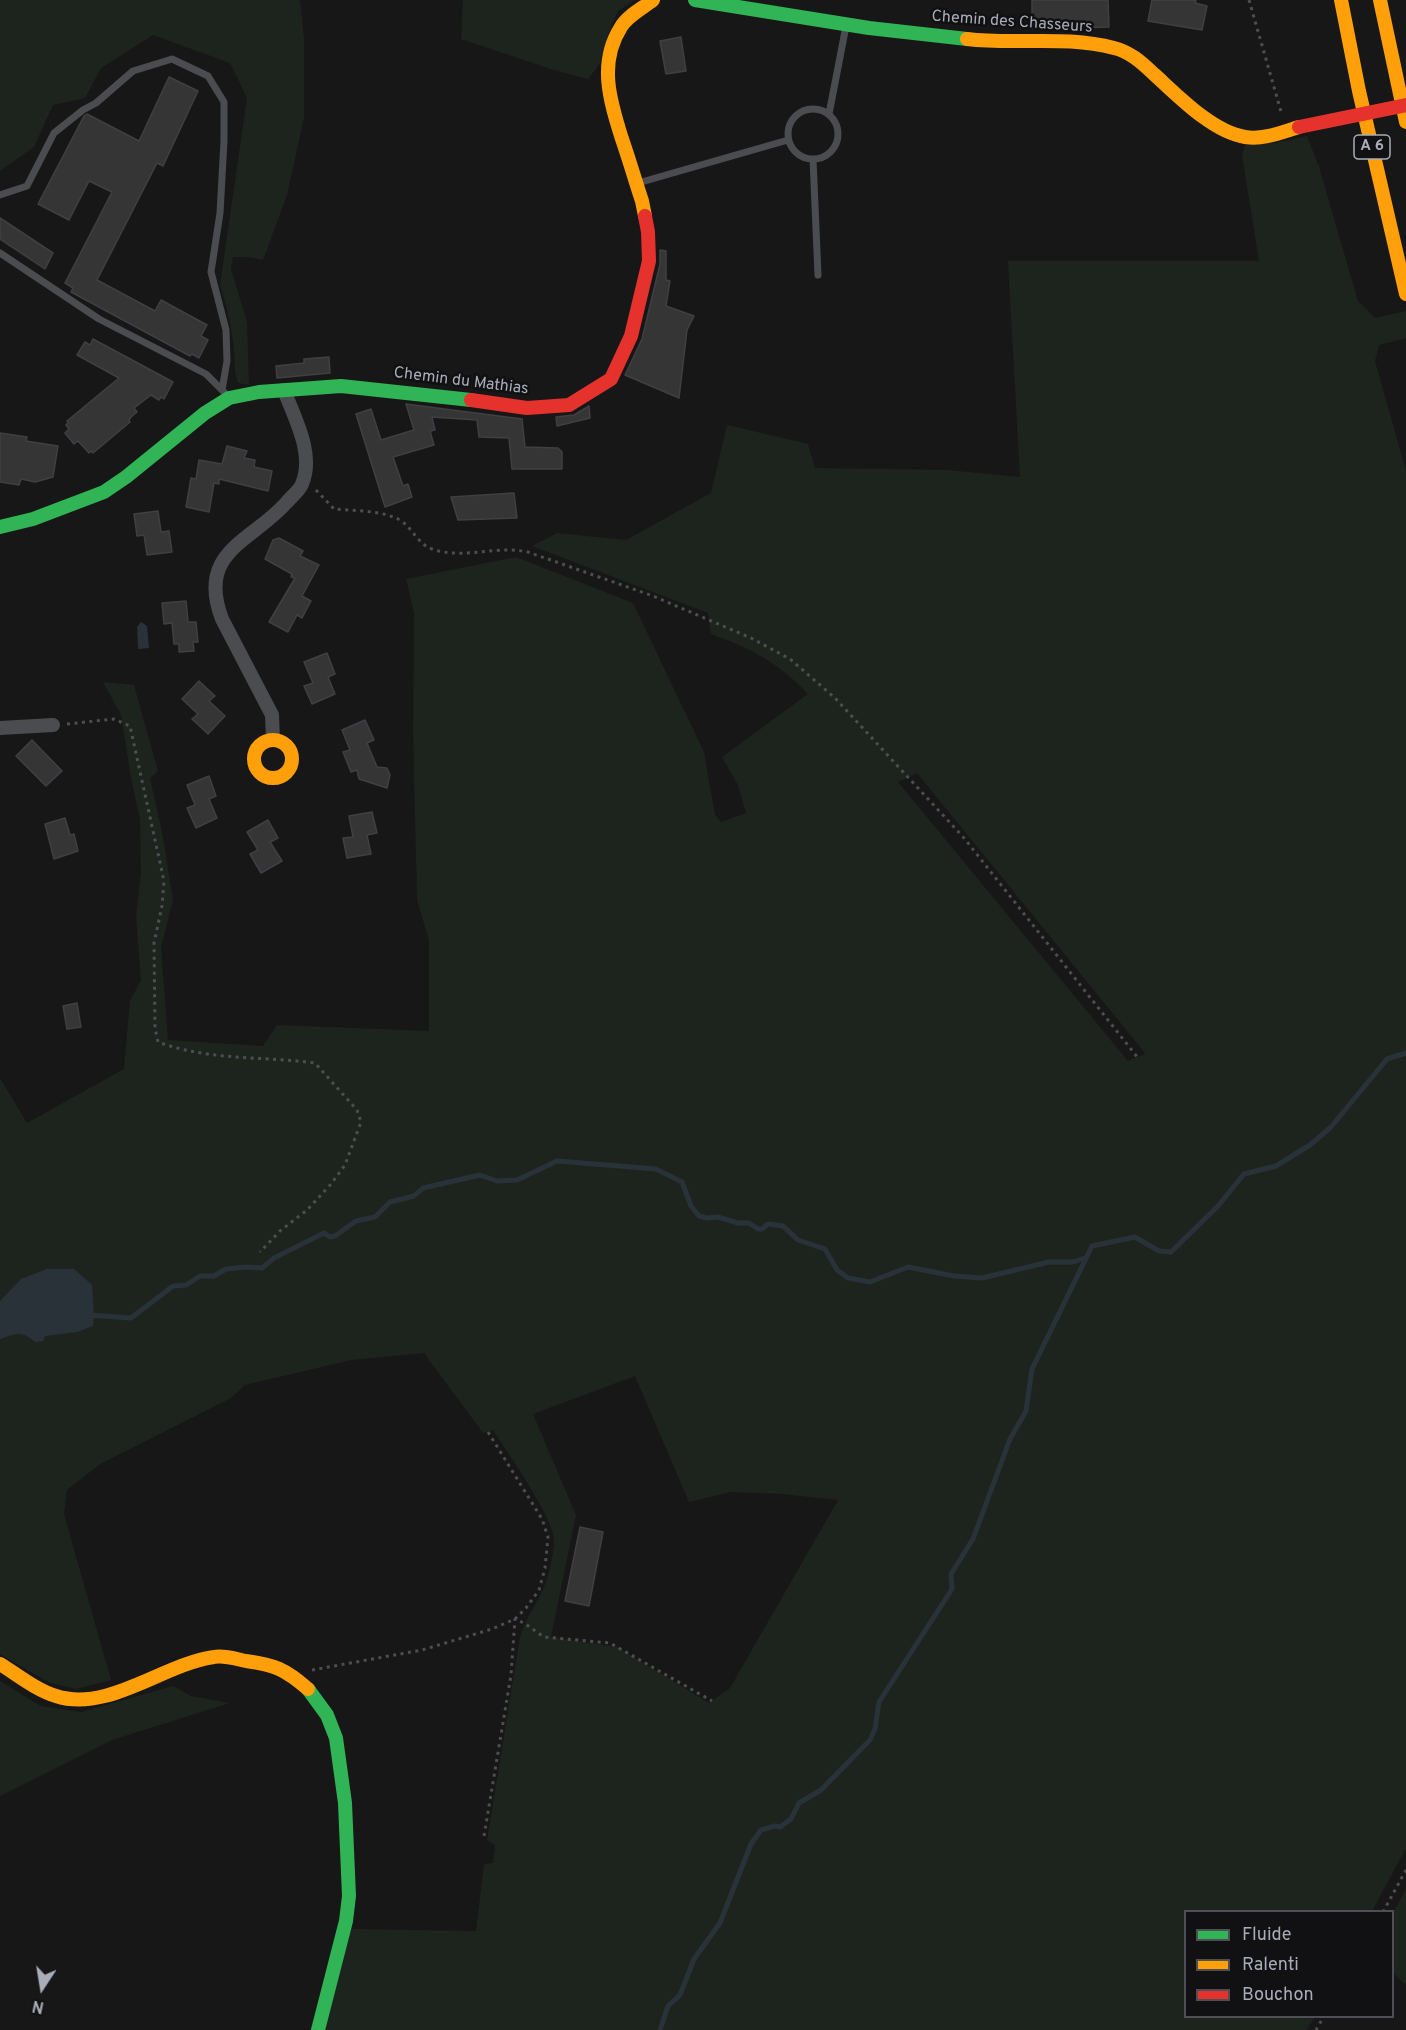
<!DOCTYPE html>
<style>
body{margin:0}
#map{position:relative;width:1406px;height:2030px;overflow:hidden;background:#171717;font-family:Overpass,sans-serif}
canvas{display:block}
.legend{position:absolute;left:1184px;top:1910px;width:210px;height:108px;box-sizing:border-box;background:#111113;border:2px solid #4d4f55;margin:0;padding:8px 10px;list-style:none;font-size:18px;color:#a8adb8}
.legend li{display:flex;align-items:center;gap:12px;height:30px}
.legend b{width:30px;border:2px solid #4d4f55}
.north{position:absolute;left:12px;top:1958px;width:60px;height:60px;-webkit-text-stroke:4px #111113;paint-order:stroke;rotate:192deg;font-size:16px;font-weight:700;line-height:24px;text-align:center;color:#a8adb8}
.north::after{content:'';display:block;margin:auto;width:21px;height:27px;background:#a8adb8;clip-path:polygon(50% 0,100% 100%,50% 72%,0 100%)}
</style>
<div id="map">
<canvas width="1406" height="2030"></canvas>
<ul class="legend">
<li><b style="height:8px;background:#30b455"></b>Fluide</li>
<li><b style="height:8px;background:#ff9f0a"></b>Ralenti</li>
<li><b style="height:8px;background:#e5322d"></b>Bouchon</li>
</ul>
<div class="north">N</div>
</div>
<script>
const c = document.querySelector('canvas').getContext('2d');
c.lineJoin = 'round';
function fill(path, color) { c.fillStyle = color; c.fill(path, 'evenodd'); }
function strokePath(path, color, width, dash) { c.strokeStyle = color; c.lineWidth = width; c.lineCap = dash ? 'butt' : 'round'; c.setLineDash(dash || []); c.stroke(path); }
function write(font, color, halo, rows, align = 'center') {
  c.font = font + ' Overpass,sans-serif'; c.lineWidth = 5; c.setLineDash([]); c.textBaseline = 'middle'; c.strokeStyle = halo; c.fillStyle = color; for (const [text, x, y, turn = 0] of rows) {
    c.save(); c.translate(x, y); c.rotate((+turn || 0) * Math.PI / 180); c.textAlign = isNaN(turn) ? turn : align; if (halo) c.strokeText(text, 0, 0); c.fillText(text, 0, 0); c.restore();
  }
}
const green = new Path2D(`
 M0,0H300L304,39V118L287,195L263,260L248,257H233L231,269L247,322L249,385L238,383C234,372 235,362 234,350C232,328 227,307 220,285L247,98L230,63L153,35L101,68L85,98L53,105L34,147L0,171Z
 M463,0H635L618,11L610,29L599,65L588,79L554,70L461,39Z
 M1307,136L1319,167L1358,301L1375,318L1406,311V338L1379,345L1375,361L1406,471V1848L1372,1911L1186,1912V2016L1315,2017L1306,2030H323L349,1929L476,1931L484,1864L493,1863L495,1845L487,1840L520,1637C526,1616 541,1599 547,1579C550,1570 555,1547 554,1538C552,1516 507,1452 493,1430L483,1433L424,1353L351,1360L245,1385L231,1398L100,1464L67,1490L64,1514L111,1680L76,1689L50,1683L0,1654V1078L27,1123L124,1069L130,1001L141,980L136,917L141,872L140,819L131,778L121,715L103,682L134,685L158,771L150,778L163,837L173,900L161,948L168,1040L263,1046L277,1025L429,1031V940L417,900L413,729L414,613L406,579L516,557L633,603L704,752L715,815L721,822L746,813L738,785L722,757L808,694C776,661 754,650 711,634L708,613L532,546L557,533L626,540L711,493L727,425L808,444L815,468L947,470L1020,477L1008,261H1259L1242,155L1245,145L1275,143ZM917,773L1145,1053V1054L1128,1061L898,782ZM635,1376L689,1502L731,1492L782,1494L838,1500L730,1688L709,1703L617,1647L551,1637L576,1515L533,1414Z
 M0,1681L41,1706L81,1712L173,1686L191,1696L230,1703L112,1740L0,1796Z
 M1406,1889V1985L1393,1973V1913Z`);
const water = new Path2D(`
 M141,622L147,626L149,648L138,649L137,627Z
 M47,1269H74L92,1285L94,1315L93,1326L77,1332L45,1336L43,1341L35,1342C21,1330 16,1334 0,1339V1301L21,1279Z`);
const stream = new Path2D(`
 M89,1315L131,1318L173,1286L186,1285L200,1276H214L226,1269L245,1267L262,1268L274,1258L324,1233L330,1237L335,1236L356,1221L375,1217L390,1202L414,1196L423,1188L480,1175L497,1181L517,1180L557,1161L656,1169L682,1182L691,1206L699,1216L707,1218L718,1217L738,1223H749L758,1229H762L768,1224L783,1226L798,1240L825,1249L837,1270L848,1278L870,1282L908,1267L954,1276L982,1278L1049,1262H1073L1085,1258
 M660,2030L668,2006L680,1995L694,1959L720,1923L751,1844L761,1830L775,1826L780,1827L791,1819L799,1803L821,1790L870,1740L875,1729L879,1702L952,1589L951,1574L973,1539L1010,1439L1026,1411L1032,1369L1092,1246L1135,1237L1159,1251L1171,1252L1218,1206L1244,1174L1276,1166L1310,1145L1331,1127L1387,1059L1406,1053`);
const building = new Path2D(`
 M1032,0H1108L1109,27L1032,29Z
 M1152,0H1196L1195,3L1207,6L1202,30L1148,21Z
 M681,37L686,71L666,74L660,41Z
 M169,77L198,91L163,166L157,163L97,280L155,311L161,300L207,325L201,336L208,340L199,358L192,354L190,356L71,292L73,288L65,283L112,192L89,181L69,220L38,204L84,116L87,114L139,141Z
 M0,218L53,253L45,269L0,239Z
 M660,250L666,251V280L670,281L666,306L694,316L687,330L679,398L625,375L642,339L660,264Z
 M93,339L173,382L164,399L161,397L159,400L151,395L134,408L137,412L131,417L129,420L130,422L93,453L91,451L89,453L78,441L74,444L65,433L69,429L66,425L68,423L67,421L119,378L77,355L85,342L90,345Z
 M329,357L330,373L277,378L276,366L304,363V359Z
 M406,404L522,419L525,447L558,448L562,452V469H512L509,438L479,437L477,420L432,417L435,430L430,431L434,445L393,457L403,486L408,484L412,497L385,507L356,414L371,409L381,440L414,430Z
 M589,406L590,418L557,426L556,417L574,415Z
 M0,433L27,437L26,441L58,446L53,477L35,482L21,479L19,485L0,482Z
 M227,446L247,451L244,458L255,460L254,467L272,471L268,491L219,479V484L214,483L209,512L186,507L191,478L196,479L199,460L222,464Z
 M514,493L517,518L458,520L451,497Z
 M158,511L161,532L169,531L172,552L147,555L144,535L137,536L134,514Z
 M279,538L303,551L300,556L319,565L302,596L311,601L302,618L297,615L288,632L269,622L295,578L291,577L292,574L265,559L273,540Z
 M186,601L188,622H196L198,642H193L194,651L179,652V644H174L172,623L164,624L162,603Z
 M327,653L335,674L328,677L335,694L312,704L304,686L313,683L304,662Z
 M199,681L215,696L209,701L225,716L208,734L192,719L198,714L182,699Z
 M365,720L374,740L367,743L377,767L387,768L390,775L387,788L359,779L357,770L351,772L343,752L350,750L342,730Z
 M32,740L62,771L46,786L16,756Z
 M209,776L216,796L209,799L217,818L196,828L187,808L195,805L187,785Z
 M372,812L377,833L367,835L371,854L347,858L343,838L353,837L349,816Z
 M65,818L70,835L74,834L78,851L54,859L45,824Z
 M268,820L278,838L270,842L282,861L261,873L250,854L258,850L247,832Z
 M77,1003L81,1027L67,1029L63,1006Z
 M580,1527L603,1532L589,1606L565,1601Z`);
const path = new Path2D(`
 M1249,0L1282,115
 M316,490L334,509C354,511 379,510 398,519C411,525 417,544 432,549C463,560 495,545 528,552L653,596L751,638L790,659L835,698L964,838L1138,1058
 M67,724L114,719L130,726L164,881L162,906L154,943L155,1028L158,1042C209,1061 263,1056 315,1063L357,1110L361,1122L345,1165L331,1184L307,1210L280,1231L260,1252
 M312,1670L422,1650L492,1629L515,1619L526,1608L539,1590L545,1568L548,1537L542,1519L488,1432
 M484,1836L511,1675L515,1619L524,1623L544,1637L610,1643L712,1701
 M1383,1912L1406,1870
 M1316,2030L1324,2016`);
const lane = new Path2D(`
 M788 134a25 25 0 1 1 50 0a25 25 0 1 1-50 0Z
 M829,114L846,26
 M813,159L818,275
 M638,183L788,140
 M0,195L27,186L54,133L83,110L96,103L133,71L172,59L208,76L224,102V141L220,213L211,272L226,330L227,361L222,390
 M0,253L99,319L206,374L224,392`);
const street = new Path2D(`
 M0,728L53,725
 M273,740L272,715L222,619C196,551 252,542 287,502C292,496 300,490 302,484C315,454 294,417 284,390`);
const fast = new Path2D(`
 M695,0L869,28L967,39
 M0,527L33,519L104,492L126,477L205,413L229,398L259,392L341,386L471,400
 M308,1689L327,1715L336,1738L345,1803L349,1896L346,1921L318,2030`);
const slow = new Path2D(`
 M1341,0L1359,91L1406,294
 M1380,0L1406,122
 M967,39C1016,45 1065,35 1114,48C1131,52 1143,64 1155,75C1179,97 1213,132 1245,137C1264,140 1282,132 1299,127
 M645,216L642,201C635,180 629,159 622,139C610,101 598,63 621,27C627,16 643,8 653,0
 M254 759a19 19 0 1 1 38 0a19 19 0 1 1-38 0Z
 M0,1664C18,1675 36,1690 56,1696C108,1713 163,1664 214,1657C224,1655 236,1659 246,1661C275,1665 285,1669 308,1689`);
const jam = new Path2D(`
 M471,400L527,408L569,405L611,379L631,336L649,261L648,232L645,216`);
const jamBridge = new Path2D(`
 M1299,127L1406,105`);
const shields = [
 [1372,147,36]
];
const shieldNames = [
 ["A 6",1372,147]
];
const streetNames = [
 ["Chemin des Chasseurs",1012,23,4],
 ["Chemin du Mathias",461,382,7]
];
fill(green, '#1d241e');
fill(water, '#2a3239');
strokePath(stream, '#2a3239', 5);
fill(building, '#353536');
strokePath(building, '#3f4043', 1.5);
strokePath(path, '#4d4e52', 3, [3, 4.5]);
strokePath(lane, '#4b4c50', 7);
strokePath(street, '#4b4c50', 14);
strokePath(fast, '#30b455', 14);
strokePath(slow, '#ff9f0a', 14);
strokePath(jam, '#e5322d', 14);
strokePath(jamBridge, '#e5322d', 14);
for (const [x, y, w] of shields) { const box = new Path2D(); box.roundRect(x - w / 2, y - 12, w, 24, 4.5); c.fillStyle = '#111113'; c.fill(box); strokePath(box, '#a8adb8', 1.5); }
write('bold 15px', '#a8adb8', null, shieldNames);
write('16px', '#a8adb8', '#111113', streetNames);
</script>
